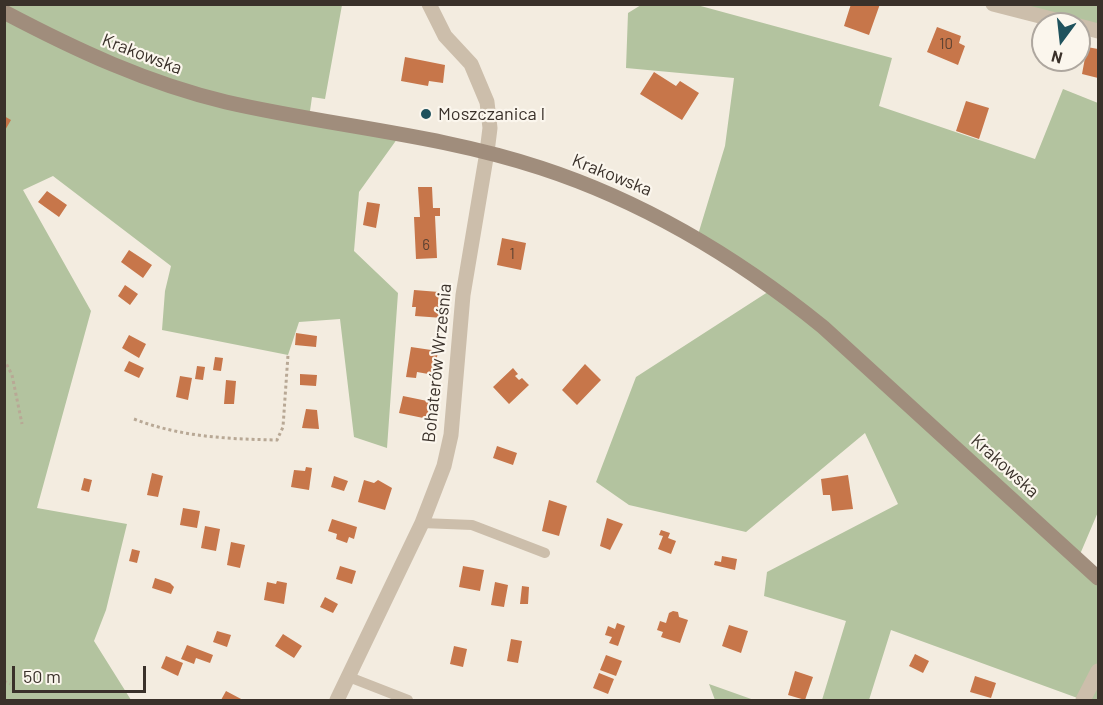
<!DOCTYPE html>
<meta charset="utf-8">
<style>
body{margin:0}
#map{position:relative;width:1103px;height:705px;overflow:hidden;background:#f3ece0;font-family:Barlow,sans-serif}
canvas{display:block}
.frame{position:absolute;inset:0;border:6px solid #3a312a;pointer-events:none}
.north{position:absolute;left:1031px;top:12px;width:60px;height:60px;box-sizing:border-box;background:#fbf6ed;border:2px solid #aea79f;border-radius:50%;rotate:195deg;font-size:16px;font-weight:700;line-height:24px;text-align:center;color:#3a312a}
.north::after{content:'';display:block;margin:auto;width:21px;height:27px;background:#1f525d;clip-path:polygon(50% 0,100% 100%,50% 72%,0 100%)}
.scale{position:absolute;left:12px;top:666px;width:134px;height:27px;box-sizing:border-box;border:3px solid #3a312a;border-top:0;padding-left:8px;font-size:18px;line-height:21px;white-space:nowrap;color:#3a312a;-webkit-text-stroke:4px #fbf6ed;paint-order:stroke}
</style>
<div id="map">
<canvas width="1103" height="705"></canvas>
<div class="frame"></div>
<div class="north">N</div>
<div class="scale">50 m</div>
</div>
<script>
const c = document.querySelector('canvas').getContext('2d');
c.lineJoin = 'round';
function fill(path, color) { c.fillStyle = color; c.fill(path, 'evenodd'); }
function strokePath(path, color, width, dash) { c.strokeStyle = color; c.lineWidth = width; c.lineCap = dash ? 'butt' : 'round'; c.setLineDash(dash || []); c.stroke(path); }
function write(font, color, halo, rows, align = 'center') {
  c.font = font + ' Barlow,sans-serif'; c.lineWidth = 4.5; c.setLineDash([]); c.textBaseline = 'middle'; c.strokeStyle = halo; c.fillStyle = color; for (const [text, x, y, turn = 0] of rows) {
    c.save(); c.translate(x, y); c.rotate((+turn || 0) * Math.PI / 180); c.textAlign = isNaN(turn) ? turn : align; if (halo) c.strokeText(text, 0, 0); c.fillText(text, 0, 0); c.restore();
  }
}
const green = new Path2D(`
 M4,5H342L325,99L312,97L309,118L400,135L359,192L354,251L398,293L387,448L354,437L340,319L299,322L288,355L162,330L165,291L171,266L53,176L23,190L91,311L37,508L127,524L106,610L94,641L131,700H5Z
 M641,5H697L892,58L879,106L1035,159L1063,89L1098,103V512L1078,559L1098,578V700H1083L891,630L869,700H822L846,621L764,596L767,572L898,504L865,433L746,532L629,505L596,482L636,377L774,288L697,238L725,146L734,78L626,68L628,13Z
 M1022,5H1098V24Z
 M709,684L754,700H715Z`);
const building = new Path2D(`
 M851,4H880L869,35L844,26Z
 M937,27L961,36L959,43L965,46L958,65L927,52Z
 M1087,47L1098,49V78L1082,74Z
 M405,57L445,65L443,83L429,81L428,86L401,81Z
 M654,72L676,86L680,81L699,93L682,120L640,94Z
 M966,101L989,108L979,139L956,131Z
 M4,116L11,120L4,132Z
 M418,187H432L433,208H440V216H435L437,258L416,259L414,217H420Z
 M47,191L67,205L59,217L38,202Z
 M367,202L380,204L376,228L363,225Z
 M502,238L526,243L521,270L497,265Z
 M129,250L152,265L143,278L121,262Z
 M125,285L138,294L130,305L118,296Z
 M414,290L439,292L438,303L444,304L443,318L415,316L416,307H412Z
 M296,333L317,336L316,347L295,345Z
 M129,335L146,344L139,358L122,348Z
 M411,347L438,351L434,375L417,372L416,378L406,377Z
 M215,357L223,358L221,371L213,370Z
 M129,361L144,368L139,378L124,371Z
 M585,364L601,380L577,405L562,390Z
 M197,366L205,367L203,380L195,379Z
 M513,368L518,374L515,376L519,380L522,378L529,385L509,404L493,387Z
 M300,374L317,375L316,386L300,385Z
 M180,376L192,378L188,400L176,397Z
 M226,380L236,381L234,404H224Z
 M403,396L437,403L433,420L399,413Z
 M306,409L317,410L319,429L302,428Z
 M497,446L517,453L513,465L493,458Z
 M306,467L312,468L309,490L291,487L294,470L305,471Z
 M152,473L163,476L158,497L147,495Z
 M848,475L853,509L832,511L830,495H823L821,479Z
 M334,476L348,481L344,491L331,487Z
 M84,478L92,480L89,492L81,490Z
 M364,480L374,483L378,480L392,488L385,510L358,502Z
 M549,500L567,506L559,536L542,531Z
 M183,508L200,511L197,528L180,525Z
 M607,518L623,524L610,550L600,546Z
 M332,519L357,527L354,539L349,537L347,543L336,539L337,534L328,531Z
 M205,526L220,529L216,551L201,548Z
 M661,530L670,533L668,538L676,541L671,554L658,549L663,536L659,535Z
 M231,542L245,545L240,568L227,565Z
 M132,549L140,551L137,563L129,561Z
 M722,556L737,559L735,570L714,565L715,561L721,562Z
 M340,566L356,571L352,584L336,579Z
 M463,566L484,570L480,591L459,587Z
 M155,578L170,583L174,587L171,594L152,588Z
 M277,581L287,583L284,604L264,600L267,582L276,584Z
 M495,582L508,585L504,607L491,605Z
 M522,586L529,587L528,604H520Z
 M325,597L338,604L333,613L320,607Z
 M673,611L678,612L679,617L688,620L680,643L661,637L663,632L657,630L660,621L666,623L669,613Z
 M617,623L625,626L618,646L609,643L612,637L605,635L608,626L615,629Z
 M729,625L748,631L741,653L722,646Z
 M217,631L231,635L227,647L213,642Z
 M283,634L302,646L294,658L275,646Z
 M511,639L522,641L518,663L507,661Z
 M187,645L213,655L210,663L196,658L194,664L181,659Z
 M454,646L467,649L463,667L450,664Z
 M915,654L929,661L923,673L909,666Z
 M606,655L622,661L616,676L600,670Z
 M166,656L183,663L178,676L161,668Z
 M795,671L813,677L805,700L788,695Z
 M599,673L614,679L608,694L593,688Z
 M975,676L996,683L991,698L970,692Z
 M226,691L243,700H221Z`);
const path = new Path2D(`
 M4,359L12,375L22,424
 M134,419C181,437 227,439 277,440L283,427L288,355
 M4,681L10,684`);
const service = new Path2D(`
 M422,523L472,525L545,553
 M349,677L408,700`);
const minor = new Path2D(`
 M993,4L1071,24
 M1079,26L1098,31
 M337,700L422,523L444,466L451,435L463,295L487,152
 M1083,700L1098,671`);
const tertiary = new Path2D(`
 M429,4L445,36L471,64L487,102L490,128L487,152`);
const secondary = new Path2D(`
 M4,12C76,50 147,83 226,102C330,126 438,134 541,168C645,202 738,258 823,327L1098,578`);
const markers = [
 [426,114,6,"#1f525d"]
];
const numberNames = [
 ["10",946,44],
 ["6",426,245],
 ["1",512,254]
];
const streetNames = [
 ["Krakowska",142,54,21],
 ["Krakowska",612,175,22],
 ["Bohaterów Września",437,363,-84],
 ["Krakowska",1005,466,42]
];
const poiNames = [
 ["Moszczanica I",438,114]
];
fill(green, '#b3c39f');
fill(building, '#c7764a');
strokePath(path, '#b8a895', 3, [3, 3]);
strokePath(service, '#ccbeab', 10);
strokePath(minor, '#ccbeab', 15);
strokePath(tertiary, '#ccbeab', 15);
strokePath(secondary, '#a08d7c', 15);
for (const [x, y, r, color] of markers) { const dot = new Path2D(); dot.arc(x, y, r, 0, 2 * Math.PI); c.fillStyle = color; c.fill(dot); strokePath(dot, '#fbf6ed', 2); }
write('15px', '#5d4232', null, numberNames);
write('18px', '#3a312a', '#fbf6ed', streetNames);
write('18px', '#3a312a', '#fbf6ed', poiNames, 'left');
</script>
